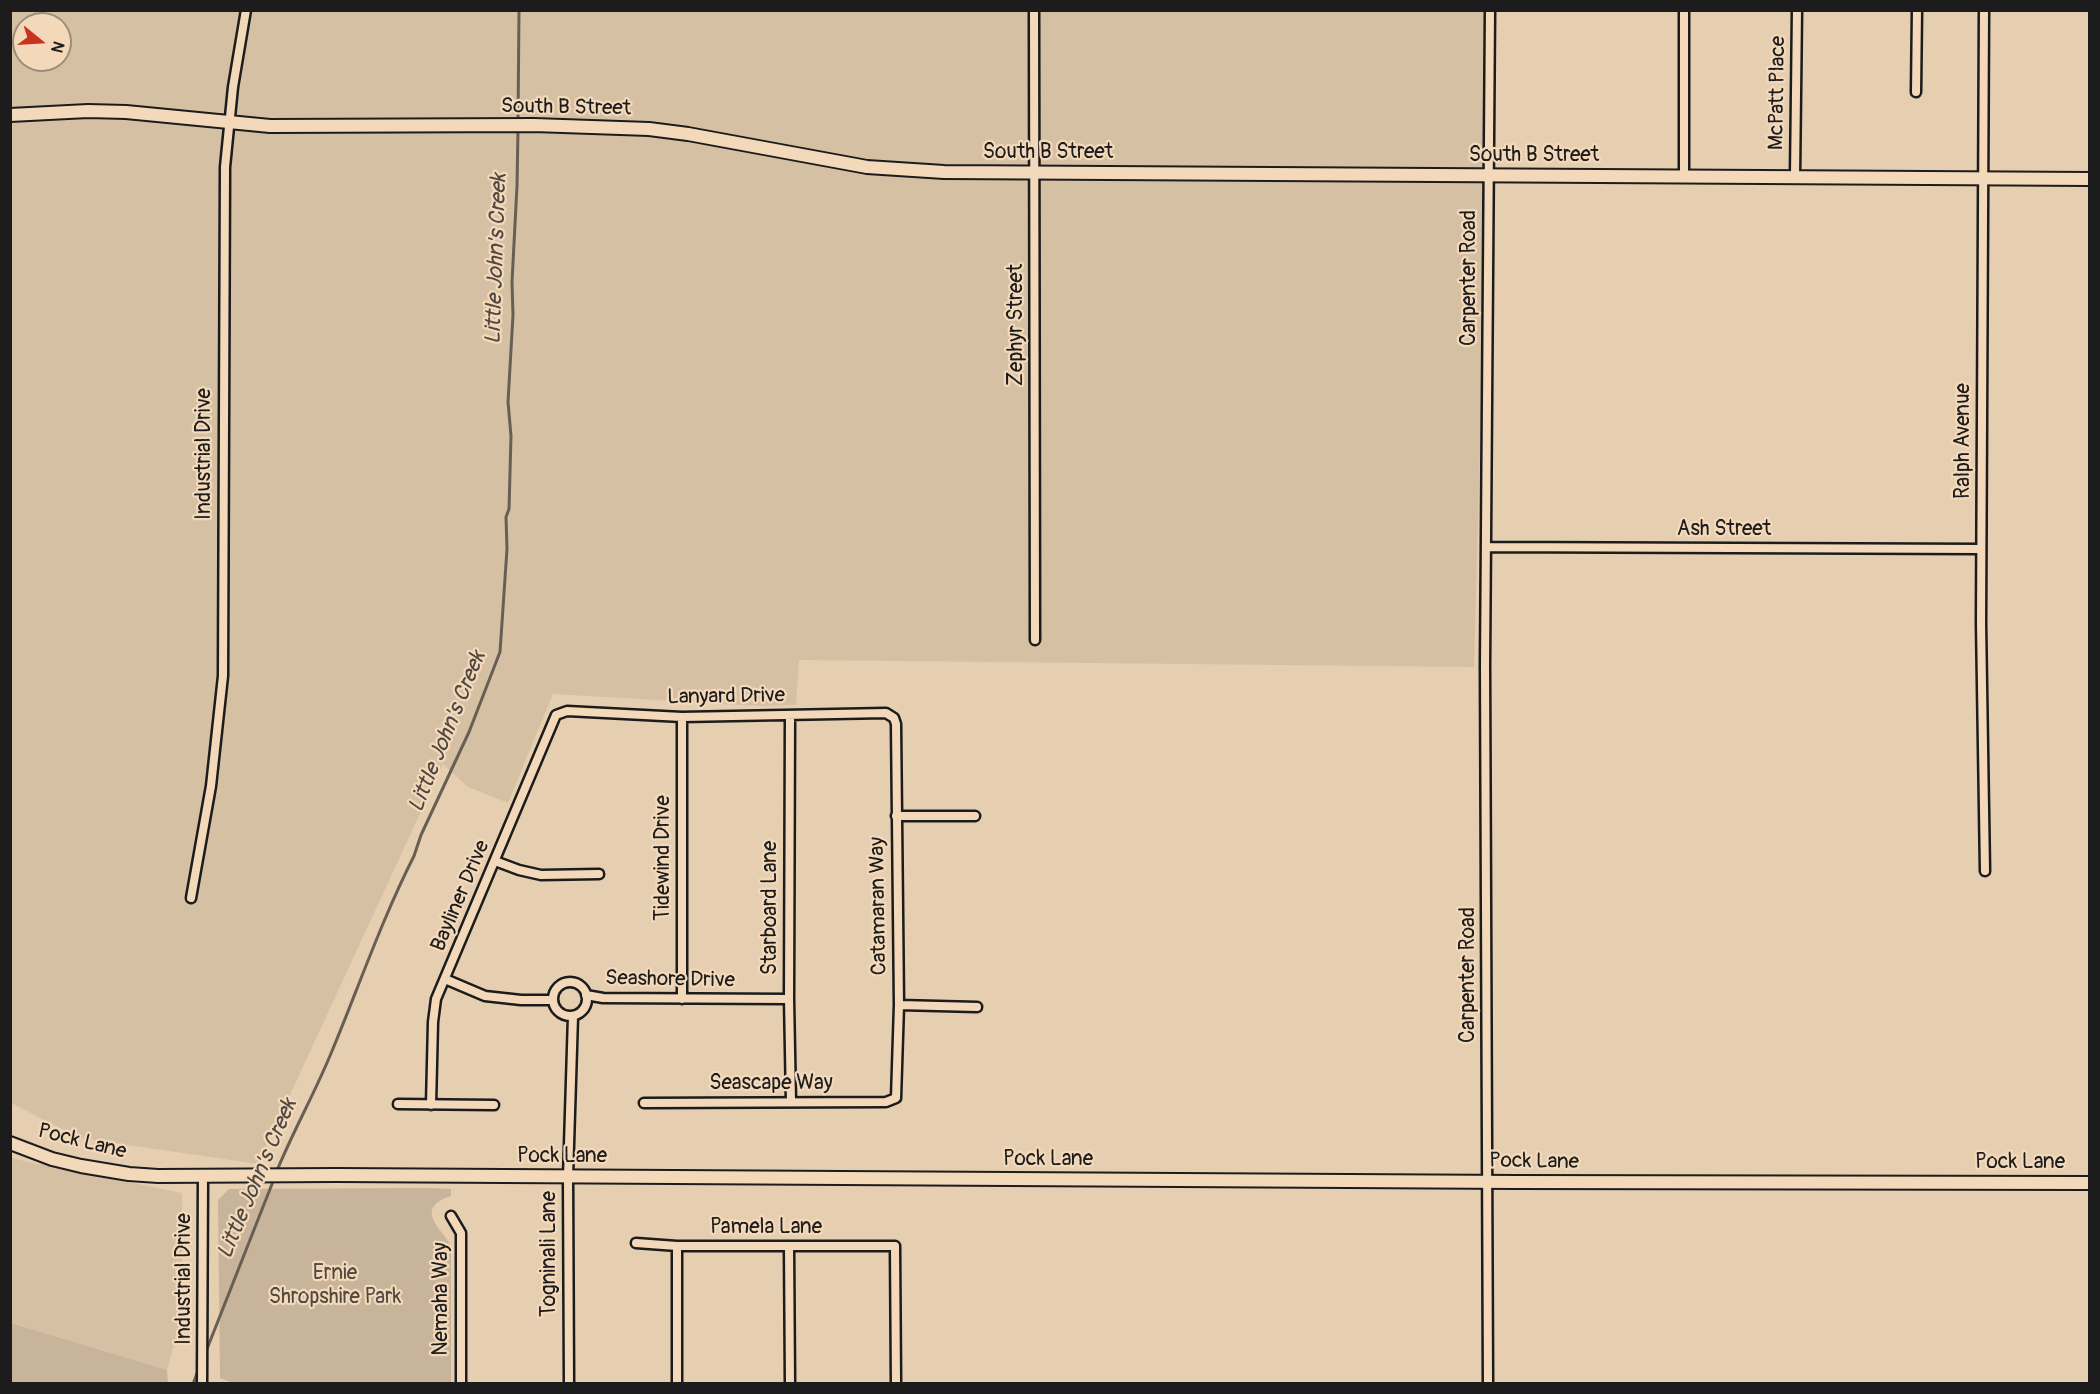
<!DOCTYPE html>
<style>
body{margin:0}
#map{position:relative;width:2100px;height:1394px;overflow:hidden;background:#e6ceb0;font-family:Pangolin,sans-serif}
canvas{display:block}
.frame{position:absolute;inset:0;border:12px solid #1c1c1c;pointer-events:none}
.north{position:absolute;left:12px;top:12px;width:60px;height:60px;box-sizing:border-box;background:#f3d9ba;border:2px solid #9d8d7b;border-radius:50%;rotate:108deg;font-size:16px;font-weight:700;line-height:24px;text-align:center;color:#1c1c1c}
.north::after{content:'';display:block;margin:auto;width:21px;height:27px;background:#c8321e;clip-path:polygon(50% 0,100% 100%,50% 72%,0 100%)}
</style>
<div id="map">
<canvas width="2100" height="1394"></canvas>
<div class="frame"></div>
<div class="north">N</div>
</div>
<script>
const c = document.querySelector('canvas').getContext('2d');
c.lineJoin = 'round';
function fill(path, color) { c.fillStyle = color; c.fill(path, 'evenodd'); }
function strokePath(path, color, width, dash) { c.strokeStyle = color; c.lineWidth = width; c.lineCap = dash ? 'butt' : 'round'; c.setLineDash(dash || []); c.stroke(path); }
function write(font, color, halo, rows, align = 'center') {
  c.font = font + ' Pangolin,sans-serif'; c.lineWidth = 4.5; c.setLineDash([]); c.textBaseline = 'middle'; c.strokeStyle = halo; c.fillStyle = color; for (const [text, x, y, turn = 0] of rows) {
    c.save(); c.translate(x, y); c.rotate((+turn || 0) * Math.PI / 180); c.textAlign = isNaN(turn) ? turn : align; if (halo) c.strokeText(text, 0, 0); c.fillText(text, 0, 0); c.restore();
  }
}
const built = new Path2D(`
 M10,11H1492L1474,667L799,660L796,705L759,706L553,694L508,803L468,787L443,764L258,1164L80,1138L11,1103ZM24,24H60V60H24Z
 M10,1156L15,1159L182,1193V1316L167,1370L11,1323Z`);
const green = new Path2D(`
 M429,1188L451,1189V1196C412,1209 443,1229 451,1246V1383L235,1384L220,1378L218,1200L229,1189Z
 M11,1323L167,1370L168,1383H11Z`);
const stream = new Path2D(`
 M518,122L519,10
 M276,1173C293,1131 315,1093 332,1051C359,986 382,919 414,856L421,835L469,732L500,652L507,549L506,517L509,509L511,436L508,402L513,315L512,282L517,186L518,129
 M205,1354L274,1179
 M193,1384L199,1368`);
const street = new Path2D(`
 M1034,10L1035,640
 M1984,10L1981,623L1985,871
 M1916,92L1917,10
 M1684,176V10
 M1795,176L1797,10
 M1486,547L1981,549
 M790,715L789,999L791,1102
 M896,816H975
 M495,861L519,870L541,875L599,874
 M191,898L211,786L223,676L225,167L233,87L246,10
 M445,979L485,996L521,1000H553
 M553 999a17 17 0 1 1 34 0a17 17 0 1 1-34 0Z
 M586,995L603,998L789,999
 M682,999V717
 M899,1005L977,1007
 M398,1104L494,1105
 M431,1105L433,1022L436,999L556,715L567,711L682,717L886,713L894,718L896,724L899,1005L896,1098L886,1102L644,1103
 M451,1216L461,1233V1384
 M636,1243L677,1246H895L896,1384
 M677,1246V1384
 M789,1246L790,1384
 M202,1384L203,1176
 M569,1384L568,1177L573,1016
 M1488,1384L1485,665L1490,10`);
const secondary = new Path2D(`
 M10,115L88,111L126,112L270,126L534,125L649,129L688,134L867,167L944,172L2090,179
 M10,1143L52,1159L81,1166L129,1174L158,1176L336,1175L1516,1182L2090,1183`);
const streetNames = [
 ["McPatt Place",1778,93,-89],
 ["South B Street",566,108,1],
 ["South B Street",1048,153],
 ["South B Street",1534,156],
 ["Carpenter Road",1470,278,-90],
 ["Zephyr Street",1017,325,-90],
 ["Ralph Avenue",1964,441,-90],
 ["Industrial Drive",205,454,-90],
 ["Ash Street",1724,530],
 ["Lanyard Drive",726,697,-1],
 ["Tidewind Drive",664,858,-90],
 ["Bayliner Drive",461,896,-67],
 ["Catamaran Way",879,906,-91],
 ["Starboard Lane",771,908,-90],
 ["Carpenter Road",1469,975,-90],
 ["Seashore Drive",670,980,1],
 ["Seascape Way",771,1084],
 ["Pock Lane",82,1142,14],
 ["Pock Lane",562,1157],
 ["Pock Lane",1048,1160],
 ["Pock Lane",1534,1162,1],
 ["Pock Lane",2020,1163],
 ["Pamela Lane",766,1228],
 ["Togninali Lane",550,1254,-90],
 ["Industrial Drive",185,1279,-90],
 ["Nemaha Way",442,1299,-90]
];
const parkNames = [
 ["Ernie",335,1274],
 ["Shropshire Park",335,1298]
];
const waterNames = [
 ["Little John's Creek",497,259,-88],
 ["Little John's Creek",448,732,-68],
 ["Little John's Creek",258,1179,-67]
];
fill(built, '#d6c0a4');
fill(green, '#c8b39b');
strokePath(stream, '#685f54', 3);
strokePath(street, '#1c1c1c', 13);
strokePath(secondary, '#1c1c1c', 16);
strokePath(street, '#f3d9ba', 8);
strokePath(secondary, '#f3d9ba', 12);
write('21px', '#1c1c1c', '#f3d9ba', streetNames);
write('21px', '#504942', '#f3d9ba', parkNames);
write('italic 22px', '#4f4842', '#f3d9ba', waterNames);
</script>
